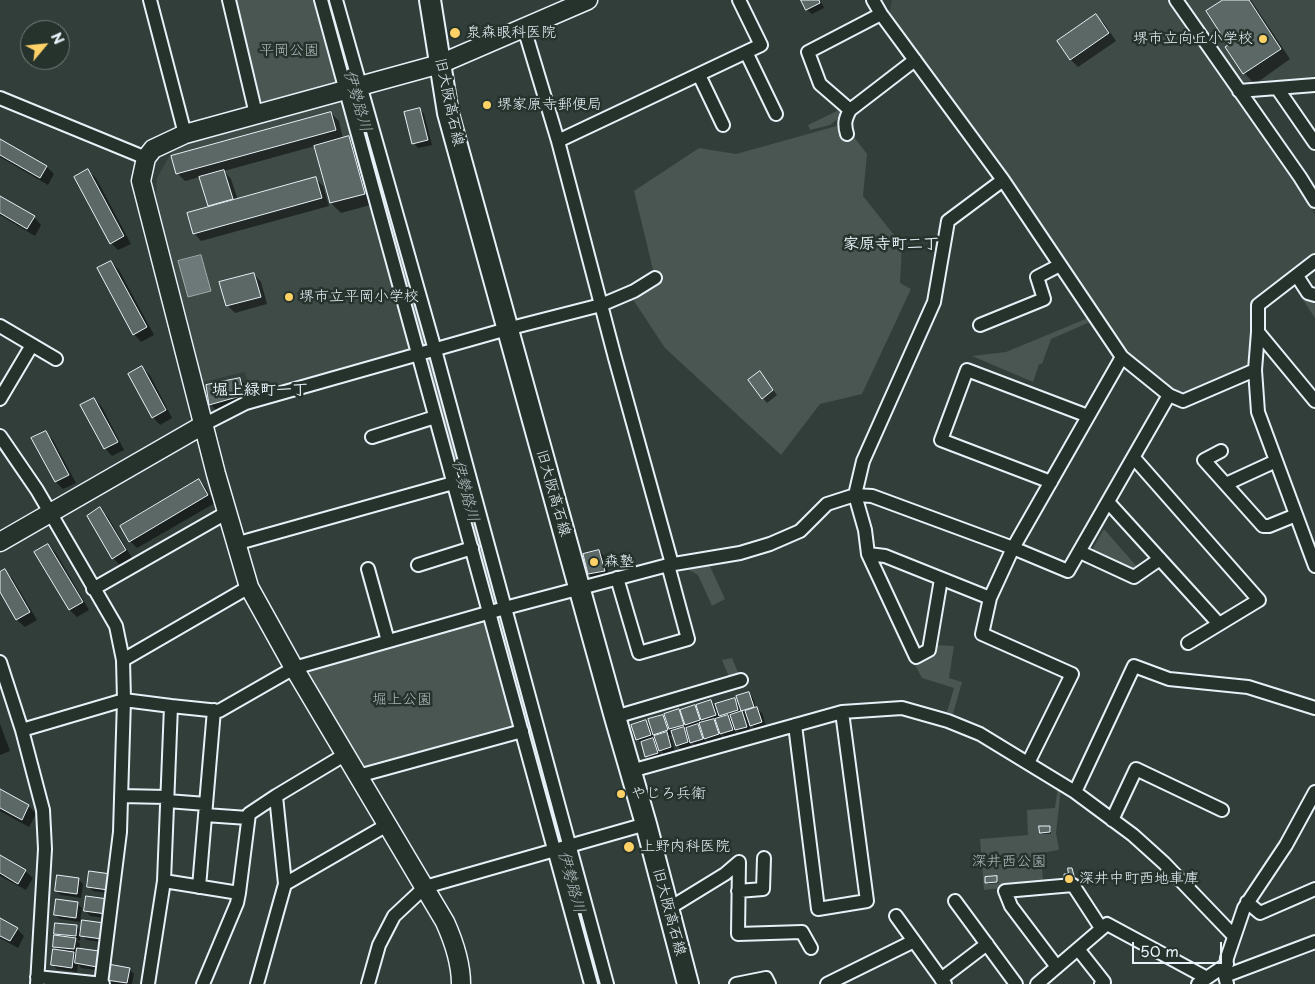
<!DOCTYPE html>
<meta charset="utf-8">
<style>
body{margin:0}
#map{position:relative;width:1315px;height:984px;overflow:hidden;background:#323e39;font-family:"Playpen Sans",sans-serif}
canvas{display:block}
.north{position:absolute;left:20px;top:20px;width:50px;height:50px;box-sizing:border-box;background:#26332d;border:1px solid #747f7e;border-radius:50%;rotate:62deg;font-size:14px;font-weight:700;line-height:20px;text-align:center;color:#e8f1f8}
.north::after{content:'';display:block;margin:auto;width:18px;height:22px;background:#ffd166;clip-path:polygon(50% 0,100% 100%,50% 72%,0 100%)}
.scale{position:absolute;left:1132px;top:942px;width:90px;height:22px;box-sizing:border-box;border:2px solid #e8f1f8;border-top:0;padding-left:6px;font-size:15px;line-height:18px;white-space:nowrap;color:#e8f1f8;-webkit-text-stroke:4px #26332d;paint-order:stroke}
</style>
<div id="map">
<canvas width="1315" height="984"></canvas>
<div class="north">N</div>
<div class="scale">50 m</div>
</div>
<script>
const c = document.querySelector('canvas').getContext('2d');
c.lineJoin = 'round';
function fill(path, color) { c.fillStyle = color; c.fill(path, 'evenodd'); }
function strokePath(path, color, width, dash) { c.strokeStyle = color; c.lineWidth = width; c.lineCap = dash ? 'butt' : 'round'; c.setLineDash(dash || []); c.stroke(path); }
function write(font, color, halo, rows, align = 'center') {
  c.font = font + ' "Playpen Sans","Klee One",sans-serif'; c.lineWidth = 5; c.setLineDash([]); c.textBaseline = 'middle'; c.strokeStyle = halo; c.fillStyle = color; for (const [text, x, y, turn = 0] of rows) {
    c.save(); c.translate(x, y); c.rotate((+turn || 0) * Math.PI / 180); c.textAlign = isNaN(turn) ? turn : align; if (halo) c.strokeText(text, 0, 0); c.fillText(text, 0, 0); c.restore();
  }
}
const built = new Path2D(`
 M892,0H1169L1293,177L1315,215V253L1253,301L1254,360L1249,367L1187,394L1178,392L1157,377L1128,353L980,138L889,16Z
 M1183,0H1315V78L1240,82Z
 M339,102L343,105L411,347L408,351L251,395L245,372L203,382L156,196L157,178L171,153L185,145Z`);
const green = new Path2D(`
 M235,0H315L338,80L335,85L266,104L261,101Z
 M841,109L845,113L830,125L810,130L808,125Z
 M844,124L867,154L863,196L902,245L900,283L911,289L862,394L820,404L781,455L665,348L632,298L655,278L634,191L699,148L736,154Z
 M1294,286L1300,287L1315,299V318Z
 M1088,318L1090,322L1051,339L1042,364H1039L1033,382L972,356L1006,352Z
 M1104,529L1139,569L1133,570L1094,552L1093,548Z
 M708,562L725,599L712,606L698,575L682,566Z
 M483,622L512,725L363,767L307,671Z
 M935,645L954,646L949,678L962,682L953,714L947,712L954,688L922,678L914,663L934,654Z
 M732,658L739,675L729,677L722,660Z
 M1058,786L1061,788L1056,833L1059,850L1041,853L1043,883L984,890L980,839L1028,835L1027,810L1055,808Z`);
const water = new Path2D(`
 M201,255L211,291L188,297L178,261Z`);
const shadow = new Path2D(`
 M802,0H820L824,8L812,14L807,10Z
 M1225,0H1251L1290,59L1255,84L1244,73L1227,47L1230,45Z
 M1096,16L1104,23L1116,41L1078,67L1071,60L1059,42Z
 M420,109L424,114L432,145L418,148L414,143Z
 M331,113L339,121L343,139L348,137L359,148L374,204L341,213L331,203L315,146L224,171L231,179L238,200L316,179L323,186L329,206L201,241L194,233L211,208L209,206L200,177L185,181L178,174L173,157Z
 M0,140L47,167L54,174L48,185L0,157Z
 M88,171L96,178L131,244L118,250L111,243Z
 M0,198L34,217L41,225L35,236L0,215Z
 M111,262L119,270L154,335L141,342L134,334Z
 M254,274L261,282L267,304L235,313L227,305Z
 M142,368L150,375L172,418L160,425L153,417Z
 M764,378L777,395L767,403L763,398Z
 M240,379L247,386L251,403L218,412L210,404Z
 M94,399L102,407L124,450L112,456L105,448Z
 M45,432L53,440L76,483L63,489L56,482Z
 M199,480L206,488L215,503L137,548L130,541Z
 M100,509L108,517L132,558L120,565L113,558Z
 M48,545L56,553L89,610L77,617L70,610Z
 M599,551L604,556L609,575L594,579L589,574Z
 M5,571L12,578L37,620L25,627L17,620L0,590V573Z
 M749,693L753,698L756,708L762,713L766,726L756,730L749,723L751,731L741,735L734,728L737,735L726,738L721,733L723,739L710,743L705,738L707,744L696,747L691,741L692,747L682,750L677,745L674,734L669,736L671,738L675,752L665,755L659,749L662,758L651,761L647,756L642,744L637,739L646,721L652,728L650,720L694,706L700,712L711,701L718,708L734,700L741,706Z
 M0,724L10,751L0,755Z
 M0,791L29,806L36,814L29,827L0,811Z
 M1049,827L1051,829V834H1043L1041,832Z
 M0,856L25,871L33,878L26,890L0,876Z
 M90,873L113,894L93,891L88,886Z
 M996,877L999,883L988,884L986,882Z
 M79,880L83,884L81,898L61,895L56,891Z
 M87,897L111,919L90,916L86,911Z
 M77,904L82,908L80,922L60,919L55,915Z
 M0,919L17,929L24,936L18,948L0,938Z
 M84,922L107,943L87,940L81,935L80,941L76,940L80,944L79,949L102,971L81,968L78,964L77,972L57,969L52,964L59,951L54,946L59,937L55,933L76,927L82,932Z
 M129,969L134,974L132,984H111L107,980Z`);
const river = new Path2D(`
 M327,0L383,189L599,984`);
const building = new Path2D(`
 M801,0H819L820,3L806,10Z
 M1223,0H1249L1281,49L1243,74L1225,47L1228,45L1206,11Z
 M1096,14L1109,33L1070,60L1057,41Z
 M420,108L428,140L412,144L404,112Z
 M331,112L336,130L176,174L171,156Z
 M349,136L365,194L330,203L314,146Z
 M0,139L47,166L40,178L0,155Z
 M88,169L124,236L110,244L74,177Z
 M224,170L233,199L208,206L199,177Z
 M316,177L322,198L193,234L187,213Z
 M0,196L35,216L27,229L0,213Z
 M111,261L147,327L133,335L97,268Z
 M254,273L261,297L226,306L219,282Z
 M142,366L166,410L152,418L128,374Z
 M760,371L773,390L762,399L748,380Z
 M240,378L244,395L209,405L206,385Z
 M94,398L118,442L104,449L80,405Z
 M46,431L69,475L55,482L31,438Z
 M199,479L208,495L129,542L120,526Z
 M100,507L126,550L112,559L87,516Z
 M48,544L83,602L69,610L34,552Z
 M599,550L605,571L588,574L583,554Z
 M5,569L30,612L16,620L0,592V572Z
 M749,692L754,707L741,711L736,696Z
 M735,698L738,710L719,716L715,704Z
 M711,700L716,715L701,720L696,705Z
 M695,705L700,720L685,725L680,710Z
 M757,707L762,722L750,726L745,711Z
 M679,709L684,725L669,729L664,714Z
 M742,711L747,727L735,730L730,715Z
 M663,715L668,730L653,735L648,719Z
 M728,715L733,730L720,734L715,719Z
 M714,719L719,734L704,739L699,723Z
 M646,720L651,735L636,740L631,725Z
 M698,724L703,739L690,743L686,728Z
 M684,727L688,742L676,746L671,731Z
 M667,732L671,747L659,751L654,736Z
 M653,738L658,753L645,757L641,742Z
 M0,789L29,805L22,820L0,808Z
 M1039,826H1050V832L1040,833Z
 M0,855L26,870L18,884L0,873Z
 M1068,868H1072L1076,884L1065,885L1064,874H1068Z
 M89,871L111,874L108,890L87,887Z
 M57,875L79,878L77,894L55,891Z
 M997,876V882L985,883V877Z
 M86,896L108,899L106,914L84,911Z
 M56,899L78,902L76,918L54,915Z
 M0,918L18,928L10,941L0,936Z
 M82,920L104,923L102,939L80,936Z
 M55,923L77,925L76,936L54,934Z
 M54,935L76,938L74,949L53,947Z
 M77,948L99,951L97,967L75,963Z
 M53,949L74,952L72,968L51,965Z
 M108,964L130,968L127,983L106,980Z`);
const street = new Path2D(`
 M150,0L185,134
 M229,0L256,114
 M321,0L591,984
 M336,0L435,350L607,984
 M873,0L881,14L1003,180L1122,357L1169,395L1183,401L1255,370
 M1176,0L1300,177L1315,201
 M524,28L558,141L615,358L672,564
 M746,52L776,114
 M699,75L723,125
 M1277,88L1315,143
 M1239,91L1315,85
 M0,98L146,158
 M850,110L820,84L808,52L881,14
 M847,134C844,124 845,119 850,110L915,60
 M558,141L761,45L739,0
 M1315,261L1258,305V332L1255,370L1258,412L1315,566
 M1297,276L1308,293L1315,295
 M980,325L1044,299L1037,277L1060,265
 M0,326L56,359
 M1258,332L1315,401
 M0,399L32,345
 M203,425L246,403L507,329L601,305L634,291L655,278
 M0,436L37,490L116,626L123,660L124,700L120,832L101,984
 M372,437L435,417
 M1221,451L1204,460L1263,526H1269L1296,515
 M1134,458L1259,600L1188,643
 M1051,482L941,440L967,370L1088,416
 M1226,484L1276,461
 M1108,502L1219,624
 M235,544L453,483
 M1080,552L1134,577L1160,559
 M868,554L885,556L990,598
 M418,565L472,548
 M368,569L388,641
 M617,578L639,653L688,639L668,565
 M941,579L929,650L916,657L868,554L865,530L855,495L863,461L934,302L948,221L1003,180
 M93,589L226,513
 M123,660L249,587
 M0,662L22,730L43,810L45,849L37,984
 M171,706L219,711L294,668L505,608L668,565L740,553L770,544L800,531L827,504L855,495L872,496L1013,548L1068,571L1169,395
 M615,717L741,680
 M795,725L818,909L867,901L842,712
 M22,730L124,700L171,706L164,881L148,984
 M1028,763L1072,674L982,634L990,598L1013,548L1122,357
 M631,771L842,712L902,708L948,721L980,734L1075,792L1133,835L1164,863L1234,936
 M358,776L522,731
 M1075,792L1134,666L1169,679L1248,687L1315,708
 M121,796L167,797
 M276,796L346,754
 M167,801L206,804
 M205,815L248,818
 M1112,820L1136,769L1222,810
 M164,881L239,893L249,814L276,796L285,884L257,984
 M285,884L387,825
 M199,887L214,710
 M738,891L763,889L764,858
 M955,901L1016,984
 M1247,902L1260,913L1315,889
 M668,909L725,874L739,862L738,934L802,932L811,948
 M896,916L945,984
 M1078,949L1104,982L1101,984
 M1057,967L1011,906L1005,891L1073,885L1101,928
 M1225,976L1315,942
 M37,977L103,984
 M941,979L987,944
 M203,984L237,903L239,893
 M368,984L379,945L394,916L425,887L646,824
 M736,984L766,978L769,984
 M827,984L914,941
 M1037,984L1107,924L1207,978
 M1198,984L1227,964
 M1227,984L1225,976L1227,958L1244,908L1286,845L1315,792`);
const secondary = new Path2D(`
 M0,542L203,425
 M461,984C461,962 454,942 445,922L294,668L249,587L216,474L141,181L146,158L153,149L185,134L440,64L588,0`);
const primary = new Path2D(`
 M430,0L448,113L615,717L646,824L688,984`);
const markers = [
 [455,33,6,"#ffd166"],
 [1263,39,5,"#ffd166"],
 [487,105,5,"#ffd166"],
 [289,297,5,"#ffd166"],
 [594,562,5,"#ffd166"],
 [621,794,5,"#ffd166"],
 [629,847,6,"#ffd166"],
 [1069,879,5,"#ffd166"]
];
const poiNames = [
 ["泉森眼科医院",466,33],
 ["堺市立向丘小学校",1253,39,"right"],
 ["堺家原寺郵便局",497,105],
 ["堺市立平岡小学校",299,297],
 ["森塾",604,562],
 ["やじろ兵衛",631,794],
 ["上野内科医院",640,847],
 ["深井中町西地車庫",1079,879]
];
const parkNames = [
 ["平岡公園",289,51],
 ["堀上公園",402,700],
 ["深井西公園",1009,862]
];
const streetNames = [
 ["旧大阪高石線",449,102,78],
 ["旧大阪高石線",553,493,74],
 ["旧大阪高石線",669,912,75]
];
const waterNames = [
 ["伊勢路川",357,101,74],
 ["伊勢路川",465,491,75],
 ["伊勢路川",571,882,75]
];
const neighbourhoodNames = [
 ["家原寺町二丁",891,245],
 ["堀上緑町一丁",260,391]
];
fill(built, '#3f4b46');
fill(green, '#495651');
fill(water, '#6d7978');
strokePath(water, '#9ea9ab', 1);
fill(shadow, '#0007');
strokePath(river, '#6d7978', 21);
fill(building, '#5c6865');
strokePath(building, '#e8f1f8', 1);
strokePath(street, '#e8f1f8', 16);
strokePath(secondary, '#e8f1f8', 21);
strokePath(primary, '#e8f1f8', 24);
strokePath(street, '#26332d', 12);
strokePath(secondary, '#26332d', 18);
strokePath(primary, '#26332d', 20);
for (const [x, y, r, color] of markers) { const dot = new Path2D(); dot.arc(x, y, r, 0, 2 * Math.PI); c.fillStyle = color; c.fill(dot); strokePath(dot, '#26332d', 2); }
write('15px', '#e8f1f8', '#26332d', poiNames, 'left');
write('15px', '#b0bbbe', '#26332d', parkNames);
write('15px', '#e8f1f8', '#26332d', streetNames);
write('italic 16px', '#b1bbbe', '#26332d', waterNames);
write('bold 16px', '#e8f1f8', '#26332d', neighbourhoodNames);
</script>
